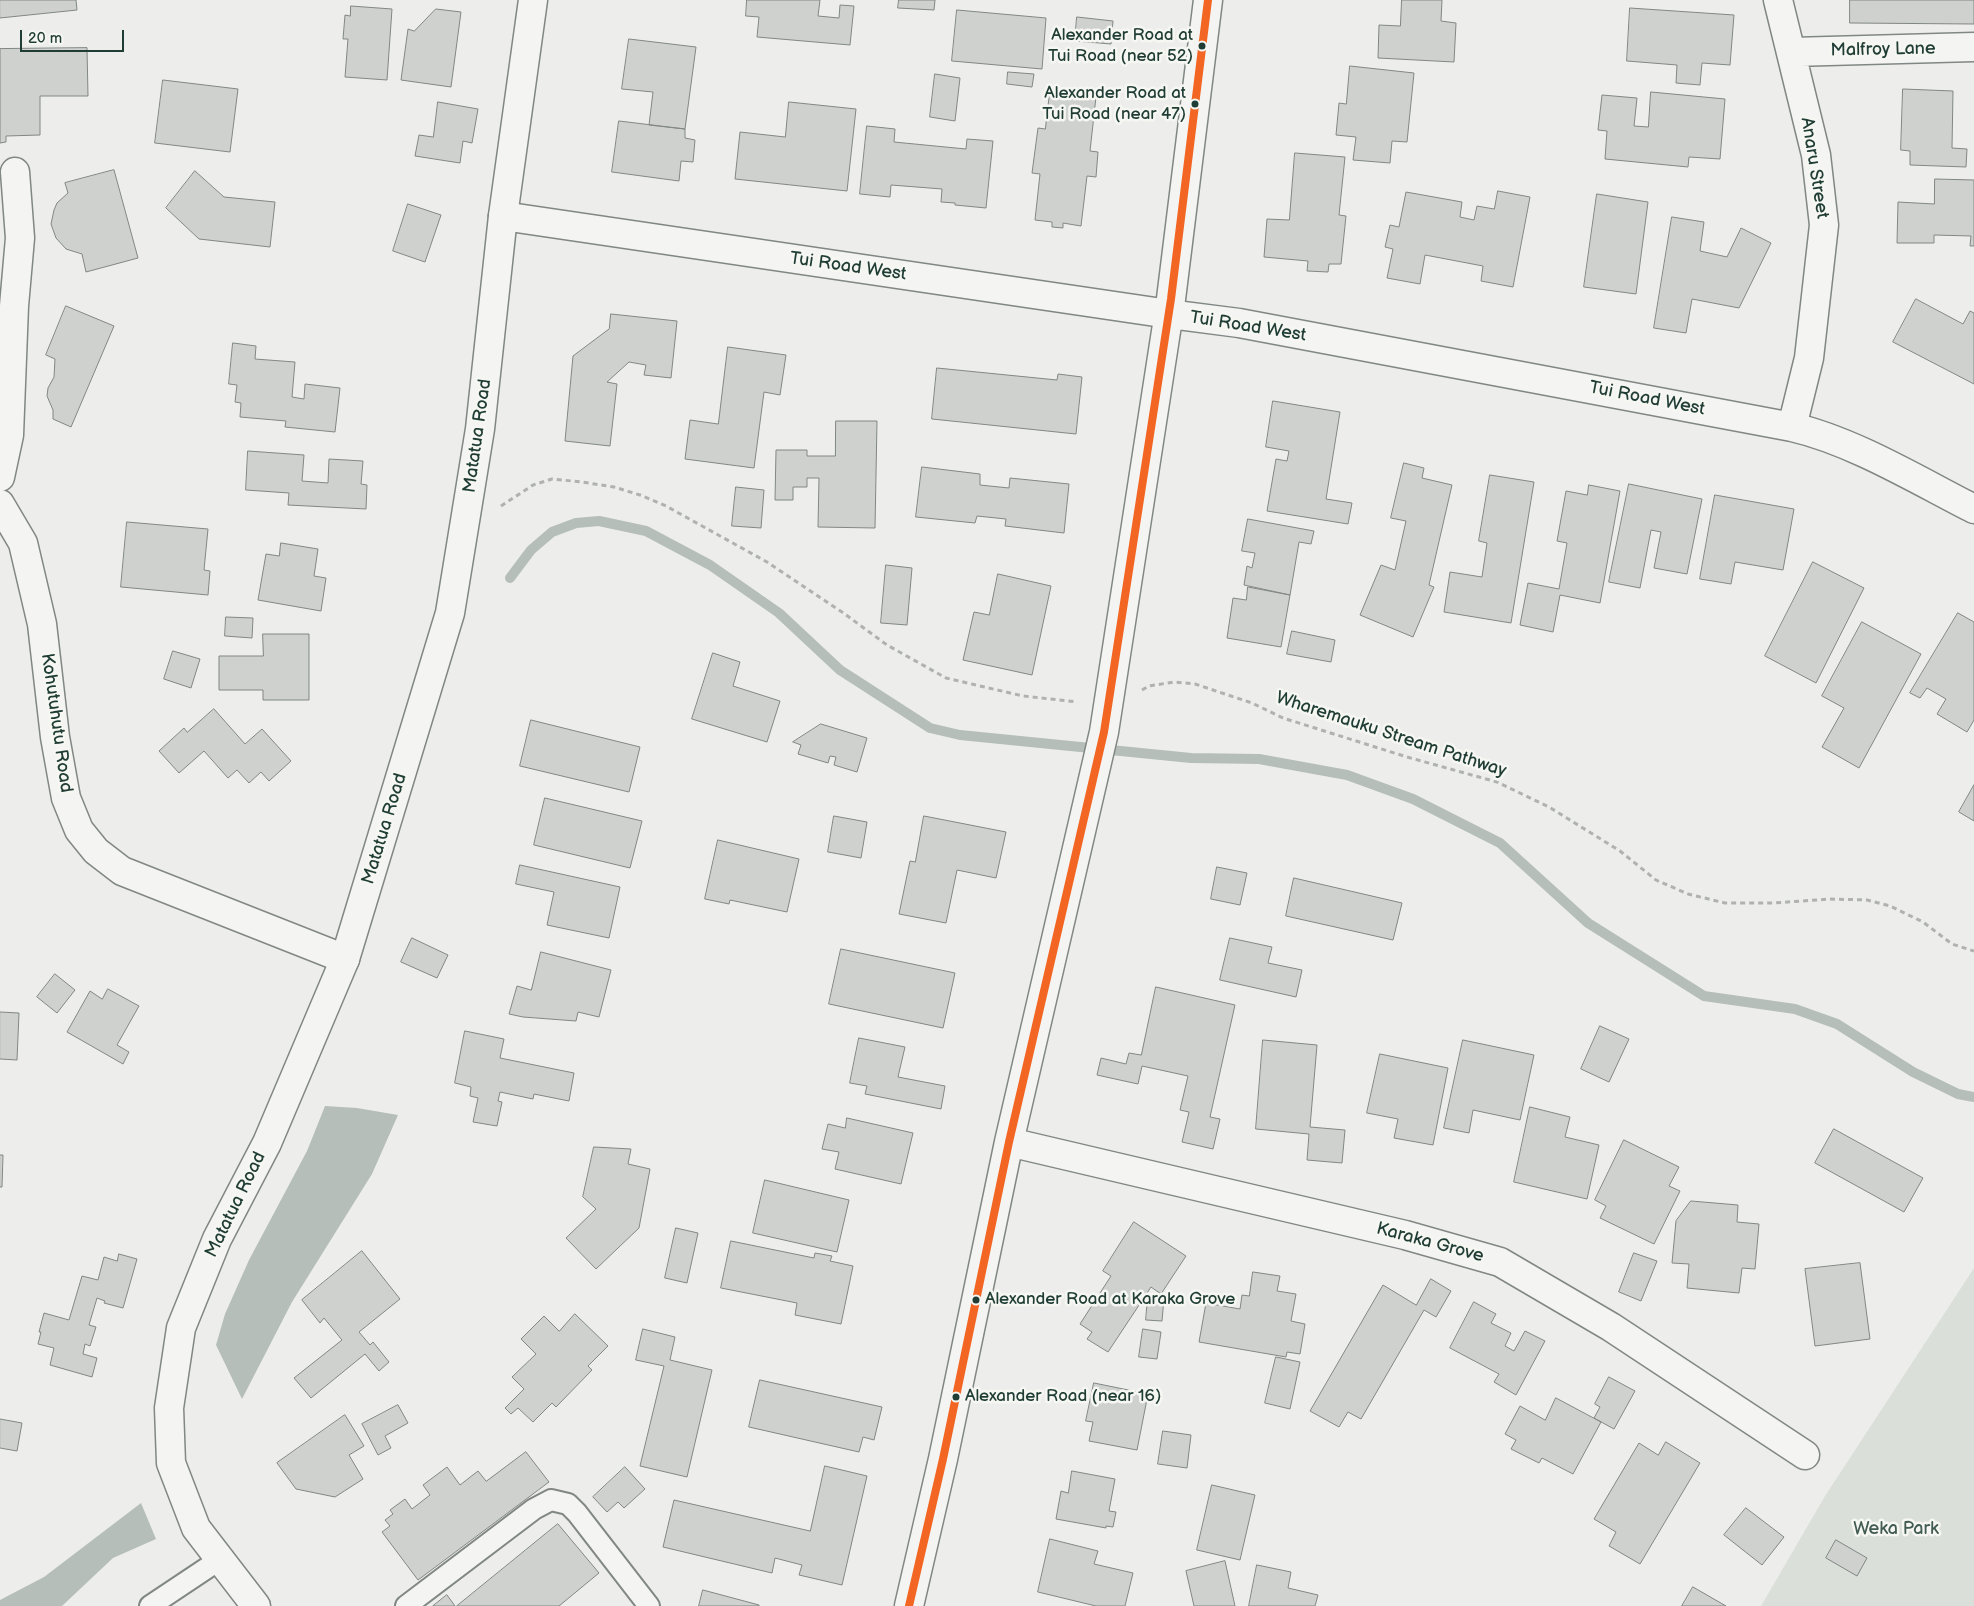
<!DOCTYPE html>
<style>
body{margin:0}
#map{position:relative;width:1974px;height:1606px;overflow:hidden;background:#edeeeb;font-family:"Balsamiq Sans",sans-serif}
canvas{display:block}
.scale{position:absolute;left:20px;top:30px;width:104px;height:22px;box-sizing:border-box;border:2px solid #1f3d34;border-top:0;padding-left:6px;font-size:15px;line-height:18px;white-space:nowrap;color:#1f3d34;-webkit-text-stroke:4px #f6f6f2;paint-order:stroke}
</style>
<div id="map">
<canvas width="1974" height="1606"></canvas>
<div class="scale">20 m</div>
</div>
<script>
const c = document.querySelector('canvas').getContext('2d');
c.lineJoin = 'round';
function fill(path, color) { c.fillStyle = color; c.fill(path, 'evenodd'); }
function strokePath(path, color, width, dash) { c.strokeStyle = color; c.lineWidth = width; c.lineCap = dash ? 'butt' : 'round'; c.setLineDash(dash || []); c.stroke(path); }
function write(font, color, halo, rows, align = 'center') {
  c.font = font + ' "Balsamiq Sans",sans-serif'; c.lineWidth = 5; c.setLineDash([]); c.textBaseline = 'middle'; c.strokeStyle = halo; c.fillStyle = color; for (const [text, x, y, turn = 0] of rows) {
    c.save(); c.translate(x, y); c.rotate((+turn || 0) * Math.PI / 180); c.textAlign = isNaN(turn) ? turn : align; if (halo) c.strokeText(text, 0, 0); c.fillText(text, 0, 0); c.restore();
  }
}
const green = new Path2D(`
 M1974,1268V1606H1761L1825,1496Z`);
const water = new Path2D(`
 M325,1106L357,1108L398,1115L372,1174L292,1302L242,1399L216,1345L225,1314L249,1260L307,1151Z
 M141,1503L156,1539L113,1558L62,1606H0V1600L44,1577Z`);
const stream = new Path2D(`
 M510,578L531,550L552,532L576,523L599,521L646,531L710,565L779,613L840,670L930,728L960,735L1191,758L1259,759L1347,775L1413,799L1500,843L1588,923L1704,996L1795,1009L1837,1024L1913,1072L1958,1094L1974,1097`);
const building = new Path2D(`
 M0,0H76L77,10L0,18Z
 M747,0H820L818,16L839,18L840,5L854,6L850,45L757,37L759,17L746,16Z
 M899,0H935L934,10L898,8Z
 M1402,0H1442L1441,21L1456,23L1454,62L1378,58L1379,25L1400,26Z
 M1850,0H1974V24L1850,23Z
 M351,6L392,9L387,80L345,77L348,39H343L345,15L350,16Z
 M1630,8L1734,15L1730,65L1702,63L1700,85L1676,83L1677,65L1627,61Z
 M436,9L461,12L451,87L401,80L408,29L414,31Z
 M957,10L1046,18L1042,69L952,61Z
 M1077,17L1113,21L1111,44L1075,41Z
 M629,39L696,47L685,129L649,125L653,92L622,89Z
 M87,48L88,96H40V135L6,136V142L0,143V49Z
 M1350,66L1414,73L1407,142L1392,141L1390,163L1353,160L1356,137L1336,135L1339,103L1346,104Z
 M1008,72L1034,74L1032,87L1007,84Z
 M935,74L960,78L955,121L930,117Z
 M163,80L238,89L230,152L155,143Z
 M1903,89L1953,91L1952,148L1967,149L1966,167L1910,165V151L1901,150Z
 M1050,92L1096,97L1090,151L1098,152L1096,177L1087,176L1081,226L1063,223V228L1052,227V222L1035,220L1040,174L1032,173L1038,128L1045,129Z
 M1651,92L1725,99L1720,159L1689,157L1688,167L1605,159L1607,131L1598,130L1602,95L1637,98L1634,126L1648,127Z
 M438,102L478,109L472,143L463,141L460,163L415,156L419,135L433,137Z
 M789,102L856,109L847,191L735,179L740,132L785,137Z
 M619,121L685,129V138L695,140L693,162L681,161L679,181L612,172Z
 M867,126L895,129L894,142L966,149L967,139L993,141L986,208L955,205V203L941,202L942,189L891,185L890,197L860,194Z
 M1295,153L1345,157L1339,215L1346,216L1341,264H1329L1328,272L1307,271L1308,261L1264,257L1267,219L1289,220Z
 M114,170L138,258L86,272L82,254L66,249L56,238L51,224L54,210L57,203L68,193L65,183Z
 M195,171L224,197L275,202L270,247L199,239L166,208Z
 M1935,179L1974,180V246H1970L1971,236L1934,235V243H1897L1898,202L1934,204Z
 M1498,191L1530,197L1513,287L1481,281L1483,266L1425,255L1420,284L1387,278L1393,249L1385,247L1390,225L1399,227L1406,192L1462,202L1460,217L1474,220L1477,206L1494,209Z
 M1597,194L1648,202L1636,294L1584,287Z
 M408,204L441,215L425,262L393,251Z
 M1672,217L1704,222L1700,251L1727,257L1741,228L1771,243L1739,308L1692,299L1686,333L1654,328Z
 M1916,299L1963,324L1970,311L1974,313V384L1893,342Z
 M66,306L114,326L71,427L53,419V410L47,396L48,388L54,377L55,359L46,355Z
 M611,314L677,321L671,378L644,375L646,365L629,362L607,382L617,384L610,446L565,441L573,356L609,329Z
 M233,343L256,346L255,359L295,362L292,397L304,399L305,384L340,388L335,432L285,427L286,421L240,417L241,403L235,402L237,385L229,384Z
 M728,347L786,355L780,395L764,392L754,468L685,459L690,420L718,424Z
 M937,368L1057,380L1058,374L1082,377L1076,434L932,419Z
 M1273,401L1340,412L1326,499L1352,503L1348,524L1267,511L1276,459L1287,461L1289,451L1266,447Z
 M836,421H877L875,528L818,527L819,478H807V487H793V500H775L776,450H807V456H835Z
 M248,451L304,455L302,481L328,483L329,459L363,461L361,484L367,485L366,509L288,505L289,493L246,490Z
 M1404,463L1424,468L1422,478L1452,485L1429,585L1434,587L1413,637L1360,615L1381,565L1395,570L1406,521L1391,518Z
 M922,467L980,474V485L1009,488L1010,478L1069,484L1064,533L1005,526L1006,519L977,516L975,523L916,517Z
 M1490,475L1534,482L1511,623L1444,612L1450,572L1482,577L1487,543L1479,541Z
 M1629,484L1702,499L1687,574L1654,568L1661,532L1651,530L1640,588L1609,582Z
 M1589,485L1620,491L1600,603L1560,595L1553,632L1520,625L1528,583L1559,589L1567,543L1557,541L1566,491L1587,495Z
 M736,487L764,490L761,528L732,526Z
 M1715,495L1794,509L1783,570L1735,562L1731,584L1700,579Z
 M1248,519L1314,531L1311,544L1299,542L1290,595L1244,585L1247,566L1252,568L1255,553L1242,551Z
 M127,522L208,529L204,570L210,571L208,595L121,587Z
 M281,543L318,549L314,576L326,578L321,611L258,600L266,554L279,556Z
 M1813,562L1864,588L1816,683L1765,656Z
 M886,565L912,568L907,625L881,623Z
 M998,574L1051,586L1032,675L963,660L974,612L989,615Z
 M1248,587L1290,595L1281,647L1227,638L1233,598L1246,600Z
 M1958,613L1974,622V720L1967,732L1937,714L1946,699L1927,688L1920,698L1910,693Z
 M226,617L253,618L252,638L225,636Z
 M1862,622L1921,654L1859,768L1822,747L1844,708L1822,696Z
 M1292,631L1335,640L1331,662L1287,654Z
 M263,634H309V700H263V690H219V656H263Z
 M173,651L200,659L191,688L164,679Z
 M713,653L740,662L733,686L780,701L767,742L692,719Z
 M214,709L245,744L262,729L291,761L269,781L261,772L249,783L237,770L228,778L204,751L179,773L159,751L184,728L187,732Z
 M531,720L640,747L629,792L520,766Z
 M821,724L867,738L857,772L834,765L836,757L830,756L828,763L798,754L801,745L793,742Z
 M1974,785V821L1959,812Z
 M545,798L642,821L630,868L534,845Z
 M834,816L867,822L861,858L828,852Z
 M924,816L1006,832L996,878L957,870L946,923L899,914L910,861L915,862Z
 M718,840L799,859L787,912L730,900L729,904L705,899Z
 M520,865L620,887L609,938L547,925L554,892L516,884Z
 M1217,867L1247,873L1240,905L1211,899Z
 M1294,878L1402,903L1393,940L1286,916Z
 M412,938L448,955L437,978L401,962Z
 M1230,938L1272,947L1268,963L1302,970L1296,997L1220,980Z
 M841,949L955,973L943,1028L829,1004Z
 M541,952L611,970L599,1017L578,1012L576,1021L523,1017L509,1014L517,986L531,990Z
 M55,974L75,990L57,1013L37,997Z
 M1156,987L1235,1005L1210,1117L1220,1119L1213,1149L1182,1142L1189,1112L1180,1110L1188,1076L1142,1066L1138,1084L1097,1075L1101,1058L1126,1064L1129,1053L1141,1055Z
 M108,989L139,1006L117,1045L129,1052L123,1064L67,1032L90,991L102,999Z
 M0,1012L19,1013L17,1060L0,1059Z
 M1600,1026L1629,1039L1609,1082L1581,1069Z
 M465,1031L504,1039L500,1058L574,1073L569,1101L534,1094L533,1099L500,1092L498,1101L502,1102L497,1126L473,1122L478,1098L470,1096L471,1087L455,1083Z
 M859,1038L905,1047L898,1077L945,1086L941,1109L865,1094L867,1086L850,1083Z
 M1263,1040L1317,1045L1310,1127L1345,1130L1342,1163L1307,1160L1309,1134L1256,1129Z
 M1463,1040L1534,1055L1520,1120L1473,1110L1469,1133L1444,1128Z
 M1380,1054L1448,1068L1433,1145L1394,1138L1398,1119L1367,1113Z
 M1530,1107L1570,1117L1565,1137L1599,1145L1587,1199L1514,1182Z
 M847,1118L913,1133L901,1184L835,1169L839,1152L822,1149L828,1124L845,1128Z
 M1834,1129L1923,1178L1904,1212L1815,1163Z
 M1624,1140L1679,1167L1669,1186L1680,1191L1654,1244L1600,1218L1606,1206L1595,1200Z
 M594,1147L631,1149L628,1164L650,1169L639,1228L596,1269L566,1238L596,1209L583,1197Z
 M0,1155H3L2,1187H0Z
 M765,1180L849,1200L837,1252L753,1233Z
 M1691,1201L1738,1205L1737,1222L1759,1224L1755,1269L1742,1268L1739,1293L1687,1288L1689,1264L1672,1263L1676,1221Z
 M1134,1222L1186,1256L1161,1294L1151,1287L1108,1352L1087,1339L1092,1332L1080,1324L1111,1276L1103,1271Z
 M676,1228L698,1233L687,1283L665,1278Z
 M731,1241L814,1258L815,1253L832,1256L830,1261L853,1266L841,1324L795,1315L797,1303L721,1288Z
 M362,1251L400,1299L359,1332L370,1345L373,1342L389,1362L379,1371L365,1354L311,1398L294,1378L342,1340L324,1318L320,1323L302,1300Z
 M1634,1253L1657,1261L1641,1301L1619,1292Z
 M119,1254L137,1259L123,1308L104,1303L105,1301L97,1298L89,1325L96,1327L90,1346L85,1344L83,1354L97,1358L92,1377L50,1365L54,1348L38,1344L41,1332H39L44,1313L69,1320L82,1276L98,1280L104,1257L117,1261Z
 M1860,1263L1870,1339L1815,1346L1805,1269Z
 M1253,1272L1280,1276L1277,1291L1296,1294L1291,1321L1305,1324L1300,1354L1287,1352L1286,1357L1199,1342L1206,1303L1240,1309L1242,1295L1249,1296Z
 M1431,1279L1451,1291L1436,1317L1424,1310L1361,1419L1348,1412L1339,1427L1310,1411L1383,1285L1416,1305Z
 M1148,1297L1164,1298L1162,1321L1146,1320Z
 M1474,1302L1496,1314L1491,1323L1511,1333L1505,1346L1514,1351L1525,1331L1545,1341L1516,1395L1494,1382L1499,1374L1450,1348Z
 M575,1314L608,1346L588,1366L592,1370L556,1407L552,1403L533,1422L518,1408L511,1414L505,1408L524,1389L512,1377L536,1354L521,1339L544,1316L559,1331Z
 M643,1329L675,1337L670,1360L712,1370L687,1477L640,1466L664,1366L636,1360Z
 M1143,1329L1161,1332L1157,1359L1139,1357Z
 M1276,1357L1300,1362L1290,1409L1265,1403Z
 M1609,1377L1635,1391L1614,1429L1594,1418L1600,1407L1595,1404Z
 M760,1380L882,1407L874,1440L863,1437L859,1452L749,1427Z
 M1094,1383L1148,1394L1137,1450L1089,1441L1093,1422L1086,1421Z
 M1556,1398L1601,1422L1573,1474L1542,1458L1539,1463L1511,1449L1516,1440L1505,1434L1520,1406L1545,1420Z
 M398,1405L408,1423L385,1436L391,1448L378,1455L362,1424Z
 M345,1415L364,1446L349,1455L363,1479L335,1497L296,1489L277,1463Z
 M0,1419L22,1423L17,1451L0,1448Z
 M1163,1431L1191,1435L1187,1468L1158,1464Z
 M1666,1442L1700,1463L1640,1564L1609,1546L1616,1532L1594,1519L1639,1443L1658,1455Z
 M526,1452L549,1482L418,1580L382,1532L390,1526L385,1520L393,1514L390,1510L405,1499L412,1509L430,1495L423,1485L447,1467L460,1485L478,1471L486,1481Z
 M825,1466L867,1476L842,1585L799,1575L802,1565L775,1558L772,1573L663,1547L674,1500L810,1531Z
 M625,1467L645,1489L624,1508L618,1502L607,1512L593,1497Z
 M1072,1471L1115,1479L1109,1511L1116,1512L1113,1527L1106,1526V1528L1056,1519L1061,1491L1068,1493Z
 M1212,1485L1255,1495L1240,1560L1197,1550Z
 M1746,1508L1784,1537L1762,1565L1724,1535Z
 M558,1524L599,1573L559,1606H457Z
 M1050,1539L1098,1551L1094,1564L1133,1573L1125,1606H1096L1038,1592Z
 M1836,1540L1867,1558L1857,1576L1826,1558Z
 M1225,1561L1235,1606H1194L1186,1571Z
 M1257,1565L1291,1572L1288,1588L1318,1595L1315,1606H1249Z
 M1693,1587L1726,1606H1682Z
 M703,1590L759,1605V1606H699Z
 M447,1595L455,1606H433Z`);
const path = new Path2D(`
 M501,506L533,485L552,479L582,482L614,487L640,495L666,506L767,562L842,612L887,645L946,678L1023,696L1077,702
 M1142,690L1149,686L1174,682L1195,684L1252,703L1283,718L1407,757L1497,782L1549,807L1620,851L1656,880L1688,894L1725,903H1773L1830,899L1867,900L1890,906L1923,922L1952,944L1974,951`);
const service = new Path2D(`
 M150,1606L219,1560
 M406,1606L534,1509L551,1500L568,1504L577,1513L649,1606`);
const minor = new Path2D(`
 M1778,0L1816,155L1824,225L1809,358L1792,427
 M1792,52L1974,47
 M503,216L1169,314L1239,323L1792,427C1853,441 1917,480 1974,509
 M0,477L9,435L14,306L20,238L15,172
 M0,504L23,543L42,624L55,737L66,798L79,830L96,851L122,871L345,959
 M1009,1142L1405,1235L1500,1262L1611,1327L1805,1455
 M909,1606L943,1459L1009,1142L1104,732L1171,299L1208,0`);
const secondary = new Path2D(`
 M256,1606L196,1528L171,1463L169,1408L181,1328L217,1239L267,1143L345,959L450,613L480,429L503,216L533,0`);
const bus1 = new Path2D(`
 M909,1606L943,1459L1009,1142L1104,732L1171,299L1208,0`);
const markers = [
 [1202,46,4.5,"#1f3d34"],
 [1195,104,4.5,"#1f3d34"],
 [976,1300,4.5,"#1f3d34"],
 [956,1397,4.5,"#1f3d34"]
];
const busNames = [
 ["Alexander Road at",1193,36],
 ["Tui Road (near 52)",1193,57],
 ["Alexander Road at",1186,94],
 ["Tui Road (near 47)",1186,115],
 ["Alexander Road at Karaka Grove",985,1300,"left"],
 ["Alexander Road (near 16)",965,1397,"left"]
];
const streetNames = [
 ["Malfroy Lane",1883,50,-1],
 ["Anaru Street",1814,168,81],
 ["Tui Road West",848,267,8],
 ["Tui Road West",1248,327,9],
 ["Tui Road West",1647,399,11],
 ["Matatua Road",478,436,-82],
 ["Kohutuhutu Road",56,723,82],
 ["Wharemauku Stream Pathway",1391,735,18],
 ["Matatua Road",385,829,-73],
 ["Matatua Road",236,1205,-64],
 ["Karaka Grove",1430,1243,15]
];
const parkNames = [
 ["Weka Park",1896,1529]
];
fill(green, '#dadfda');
fill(water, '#b6beb9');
strokePath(stream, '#b6beb9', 10);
fill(building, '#cfd1cf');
strokePath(building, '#818784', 1);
strokePath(service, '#818784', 24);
strokePath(minor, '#818784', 31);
strokePath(secondary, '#818784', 31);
strokePath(path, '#afb2b0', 3, [5, 4]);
strokePath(service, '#f4f4f2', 20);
strokePath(minor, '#f4f4f2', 28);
strokePath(secondary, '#f4f4f2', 28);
strokePath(bus1, '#f26522', 8);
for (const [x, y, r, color] of markers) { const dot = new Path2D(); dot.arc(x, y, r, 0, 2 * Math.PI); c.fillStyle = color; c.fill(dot); strokePath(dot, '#f6f6f2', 2); }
write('17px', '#1f3d34', '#f6f6f2', busNames, 'right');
write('18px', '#1f3d34', '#f6f6f2', streetNames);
write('18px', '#415b52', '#f6f6f2', parkNames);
</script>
